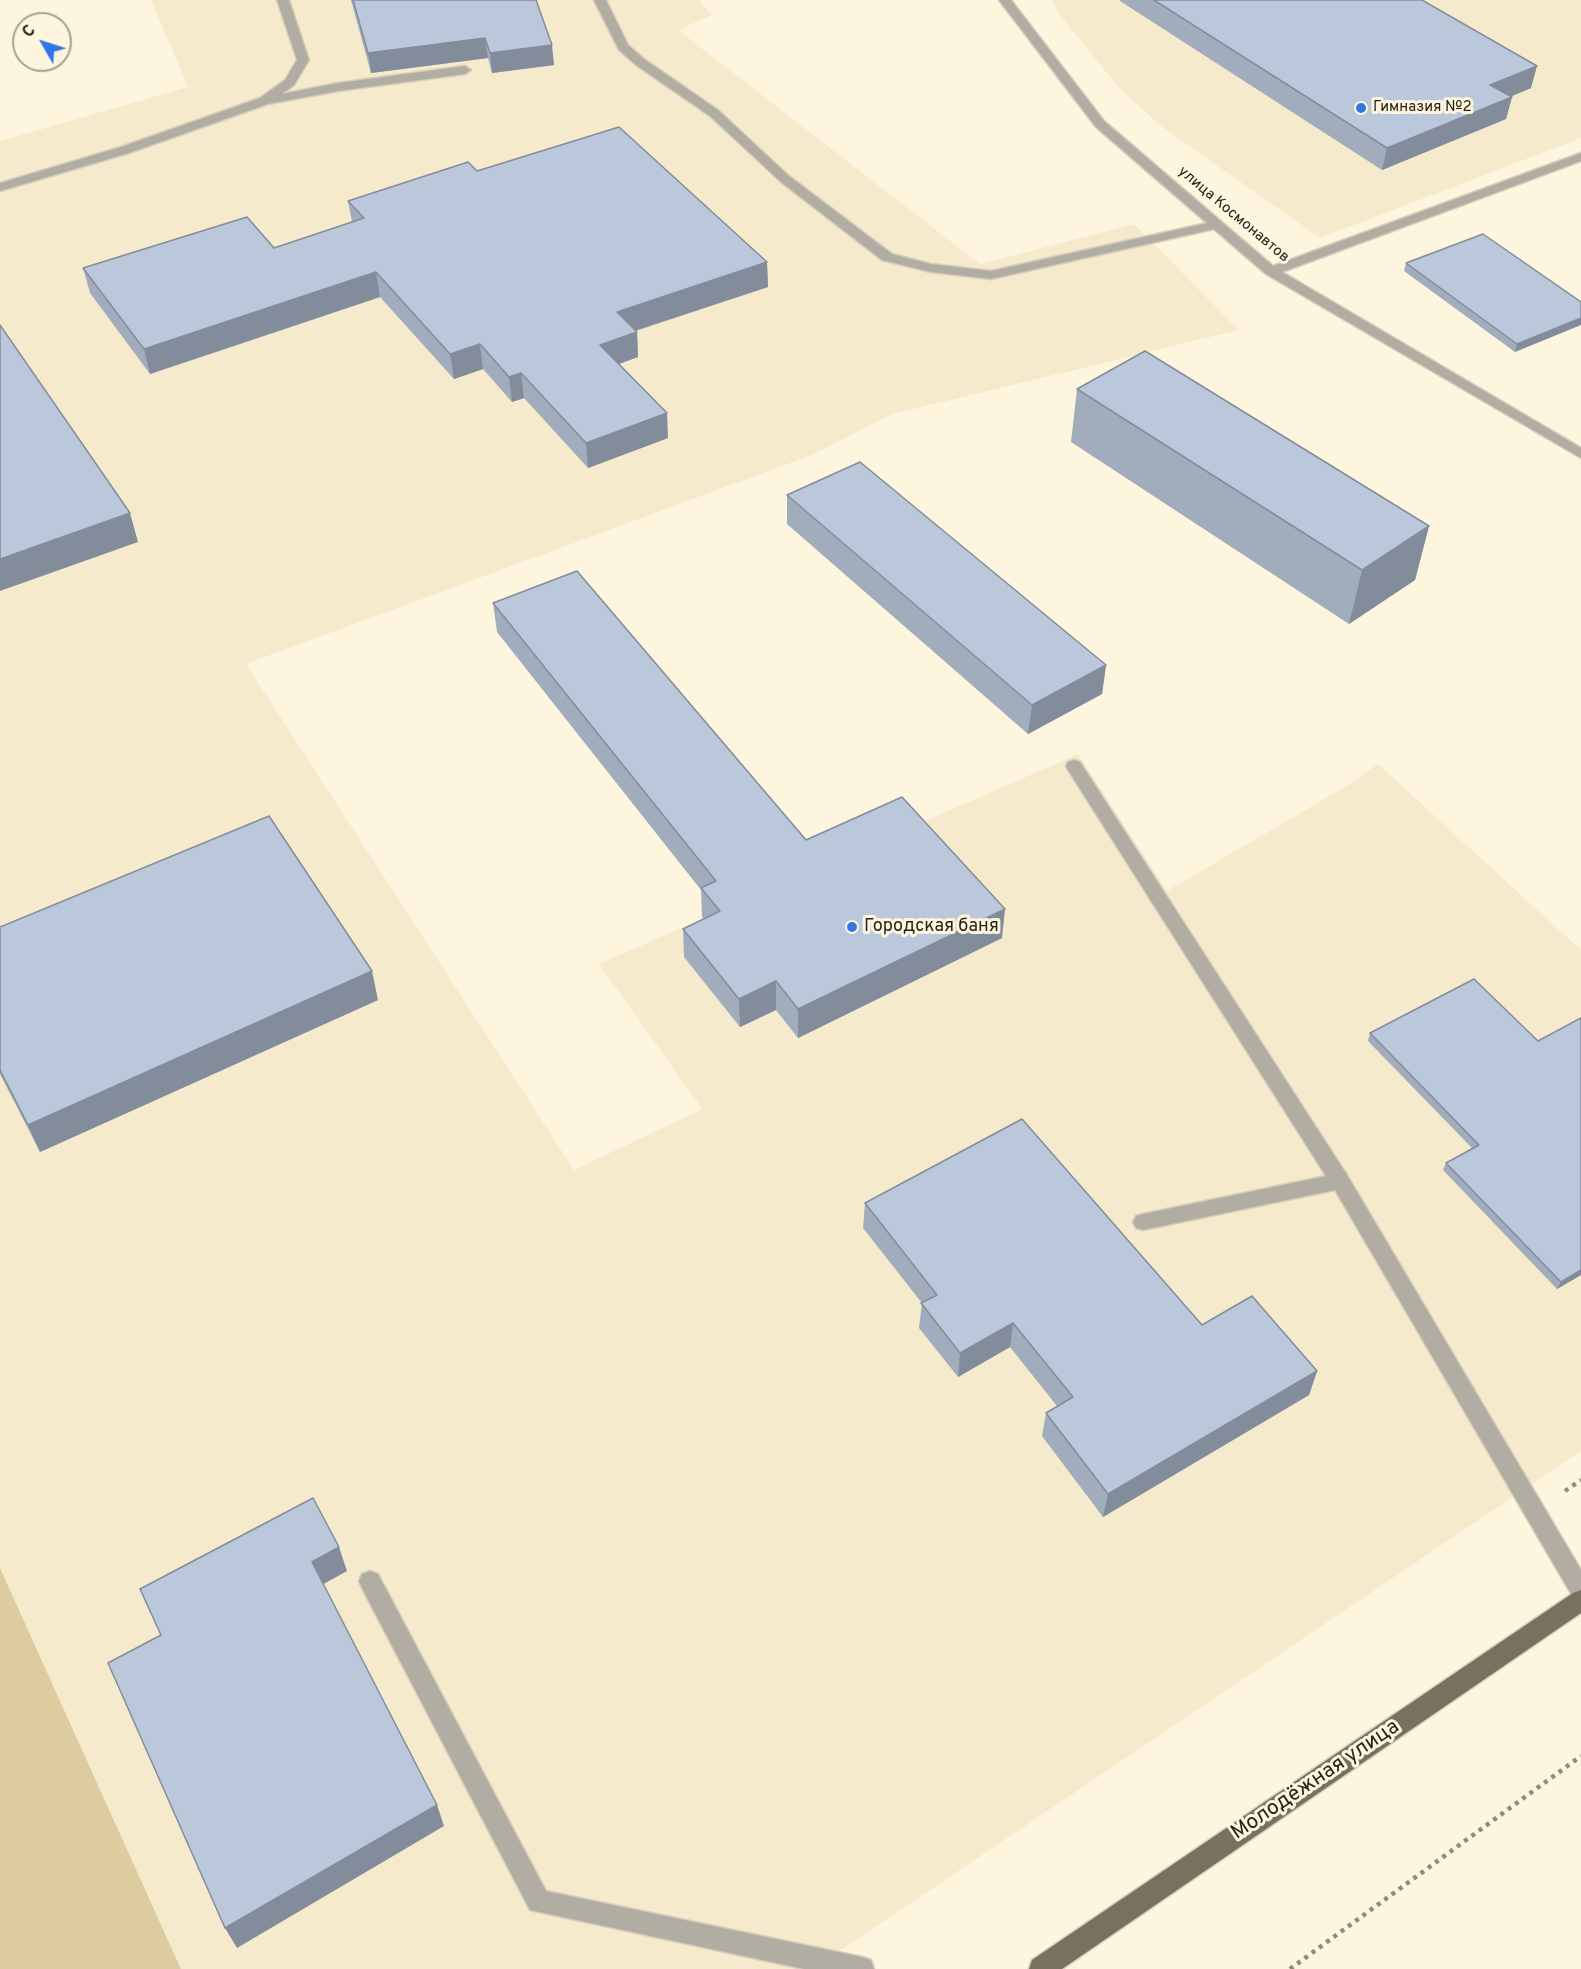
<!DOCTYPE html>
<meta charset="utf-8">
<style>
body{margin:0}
#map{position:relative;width:1581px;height:1969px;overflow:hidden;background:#fef5de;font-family:Overpass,sans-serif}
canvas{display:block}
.north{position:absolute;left:12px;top:12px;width:60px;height:60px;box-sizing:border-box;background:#fef5de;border:2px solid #a8a190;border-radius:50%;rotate:309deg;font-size:16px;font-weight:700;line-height:24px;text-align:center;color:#27231b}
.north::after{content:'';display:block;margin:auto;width:21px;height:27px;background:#3278e5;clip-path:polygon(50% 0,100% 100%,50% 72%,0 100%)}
</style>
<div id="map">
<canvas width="1581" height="1969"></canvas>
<div class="north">С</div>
</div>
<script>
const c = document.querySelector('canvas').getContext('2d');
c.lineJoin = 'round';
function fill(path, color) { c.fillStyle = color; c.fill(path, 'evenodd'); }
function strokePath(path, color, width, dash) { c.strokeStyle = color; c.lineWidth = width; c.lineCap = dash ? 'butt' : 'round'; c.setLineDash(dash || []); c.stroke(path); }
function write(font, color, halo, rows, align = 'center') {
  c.font = font + ' Overpass,sans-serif'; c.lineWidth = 6; c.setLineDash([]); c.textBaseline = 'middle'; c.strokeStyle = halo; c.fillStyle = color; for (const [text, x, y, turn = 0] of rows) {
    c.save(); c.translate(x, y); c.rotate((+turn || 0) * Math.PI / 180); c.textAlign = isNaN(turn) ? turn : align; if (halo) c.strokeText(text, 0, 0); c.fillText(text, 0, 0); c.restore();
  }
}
const built = new Path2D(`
 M151,0H699L712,15L678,30L980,264L1134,224L1239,330L893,414L812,455L246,664L574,1170L702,1109L599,964L1078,754L1167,891L1348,785L1378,764L1581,950V1451L813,1969H181L0,1568V141L188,87Z
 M1052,0H1581V138L1320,238L1161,126L1120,89L1059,14Z`);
const green = new Path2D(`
 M0,1568L181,1969H0Z`);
const path = new Path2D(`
 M1565,1491L1581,1480
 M1290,1969L1581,1756`);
const minor = new Path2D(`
 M277,0H289L309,60L294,85L282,94L338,83L465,66L471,70L465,74L338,91L268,104L129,153L0,191V183L121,147L260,98L285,80L297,60Z
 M594,0H606L628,45L644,59L718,110L789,176L892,254L931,264L991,271L1207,223L1096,127L999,0H1011L1104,121L1273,266L1581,153V161L1282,272L1581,448V458L1266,274L1214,229L991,279L931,272L882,260L781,182L710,116L636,65L619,50Z
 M1074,760L1080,762L1347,1175L1581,1570V1600L1573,1597L1335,1190L1143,1230L1136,1228L1133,1222L1136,1216L1143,1214L1326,1176L1068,770L1066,766L1068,762Z
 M370,1571L378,1574L546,1891L862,1957L871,1960L874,1969H804L530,1910L362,1588L359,1581L362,1574Z`);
const major = new Path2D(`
 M1581,1590V1613L1062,1969H1029L1032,1960L1573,1593Z`);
const wall = new Path2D(`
 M351,0H536L554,65L492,73L488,58L371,73Z
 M1120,0H1422L1531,88L1510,97H1512L1506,119L1382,170L1120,1Z
 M477,171L767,262L768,287L636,331L637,332L638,357L619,364L668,438L588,468L524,398L512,402L483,369L454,379L380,297L150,374L90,293L83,268L274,248L352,222L348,201Z
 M1406,263L1581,302L1515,352L1404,271Z
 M1077,389L1429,526L1415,580L1349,624L1071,442Z
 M787,495L1106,665L1102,694L1028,734L787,524Z
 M493,603L806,840L1002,938L798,1038L776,1010L740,1027L684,957L683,929L704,919L702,917L701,890L497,632Z
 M0,927L378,1000L40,1152L0,1074Z
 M1581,1018V1275L1557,1289L1443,1170L1446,1163L1472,1148L1368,1041L1370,1033L1538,1041Z
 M865,1203L1202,1325L1317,1371L1309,1395L1103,1517L1042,1436L1046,1413L1057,1406L1010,1347L958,1377L919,1328L922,1303L863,1228Z`);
const shadedWall = new Path2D(`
 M485,38L488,58L371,73L368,53Z
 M552,45L554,65L492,73L490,53Z
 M1537,66L1531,88L1485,107L1490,85Z
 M1512,97L1506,119L1382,170L1387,148Z
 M767,262L768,287L618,336L617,312Z
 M376,272L380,297L150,374L144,349Z
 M1581,318V325L1515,352L1517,344Z
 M637,332L638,357L602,370L600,345Z
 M480,344L483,369L454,379L450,354Z
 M521,373L524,398L512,402L509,377Z
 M667,413L668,438L588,468L586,443Z
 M130,513L138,542L0,591V559Z
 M1429,526L1415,580L1349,624L1362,570Z
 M1106,665L1102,694L1028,734L1032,705Z
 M1005,909L1002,938L798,1038V1009Z
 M372,971L378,1000L40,1152L28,1125Z
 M776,981V1010L740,1027L739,999Z
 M1581,1270V1275L1557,1289L1561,1282Z
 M1013,1323L1010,1347L958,1377L960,1353Z
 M1317,1371L1309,1395L1103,1517L1108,1494Z
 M339,1547L347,1571L320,1586L312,1562Z
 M437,1805L444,1826L237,1948L225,1928Z`);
const building = new Path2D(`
 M353,0H536L552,45L490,53L485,38L368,53Z
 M1154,0H1422L1537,66L1490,85L1512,97L1387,148Z
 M619,127L767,262L617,312L637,332L600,345L667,413L586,443L521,373L509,377L480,344L450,354L376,272L144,349L83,268L247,217L274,248L364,218L348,201L468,162L477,171Z
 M1483,234L1581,302V318L1517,344L1406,263Z
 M0,325L130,513L0,559Z
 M1145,351L1429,526L1362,570L1077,389Z
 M860,462L1106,665L1032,705L787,495Z
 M577,571L806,840L902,797L1005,909L798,1009L776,981L739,999L683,929L720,911L701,888L716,881L493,603Z
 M269,816L372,971L28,1125L0,1070V927Z
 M1474,979L1538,1041L1581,1018V1270L1561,1282L1446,1163L1479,1145L1370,1033Z
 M1022,1119L1202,1325L1252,1296L1317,1371L1108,1494L1046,1413L1073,1397L1013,1323L960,1353L921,1303L937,1295L865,1203Z
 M313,1498L339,1547L312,1562L437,1805L225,1928L108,1663L161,1635L140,1589Z`);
const markers = [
 [1361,108,6,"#3278e5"],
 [852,927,6,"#3278e5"]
];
const farPoinames = [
 ["Гимназия №2",1373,108]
];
const farStreetnames = [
 ["улица Космонавтов",1233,215,40]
];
const poiNames = [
 ["Городская баня",864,927]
];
const nearStreetnames = [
 ["Молодёжная улица",1316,1781,-34]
];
fill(built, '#f6eacc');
fill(green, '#ddcc9e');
strokePath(minor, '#d7cfbb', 3);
strokePath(major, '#d7cfbb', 3);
strokePath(path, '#928b7c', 4.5, [4, 5]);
fill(minor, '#b1ada3');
fill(major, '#787160');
fill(wall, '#a1acbd');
fill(shadedWall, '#838c9a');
fill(building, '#bbc8dc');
strokePath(building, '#838c9a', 1.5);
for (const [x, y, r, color] of markers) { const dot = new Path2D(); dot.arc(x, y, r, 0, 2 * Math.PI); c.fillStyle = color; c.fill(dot); strokePath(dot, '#fef5de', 2); }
write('15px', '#27231b', '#fef5de', farPoinames, 'left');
write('15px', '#27231b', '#fef5de', farStreetnames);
write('18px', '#27231b', '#fef5de', poiNames, 'left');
write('21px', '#27231b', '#fef5de', nearStreetnames);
</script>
